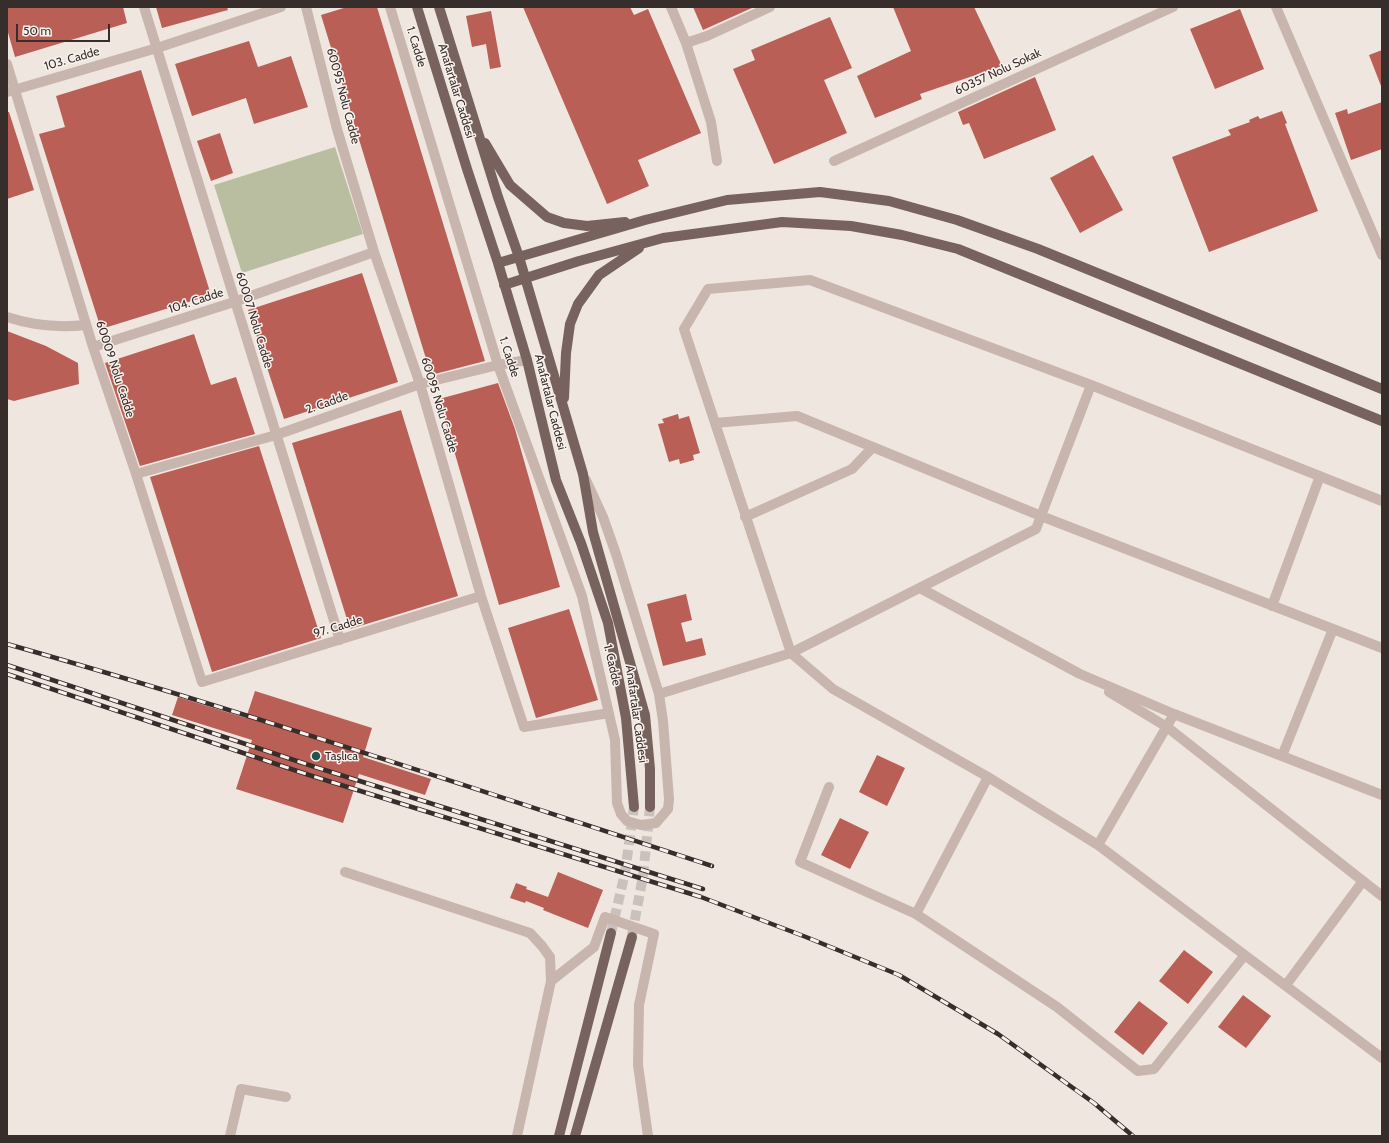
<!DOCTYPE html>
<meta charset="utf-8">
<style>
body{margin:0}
#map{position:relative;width:1389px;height:1143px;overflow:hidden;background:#f0e6e0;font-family:Cabin,sans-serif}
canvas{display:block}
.frame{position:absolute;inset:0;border:8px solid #372d2b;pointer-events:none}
.scale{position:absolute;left:16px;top:24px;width:94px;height:18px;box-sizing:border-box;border:2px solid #372d2b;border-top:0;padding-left:5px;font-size:12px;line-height:14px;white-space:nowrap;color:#372d2b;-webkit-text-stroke:3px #f8f1ec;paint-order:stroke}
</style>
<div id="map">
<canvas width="1389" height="1143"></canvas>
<div class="frame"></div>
<div class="scale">50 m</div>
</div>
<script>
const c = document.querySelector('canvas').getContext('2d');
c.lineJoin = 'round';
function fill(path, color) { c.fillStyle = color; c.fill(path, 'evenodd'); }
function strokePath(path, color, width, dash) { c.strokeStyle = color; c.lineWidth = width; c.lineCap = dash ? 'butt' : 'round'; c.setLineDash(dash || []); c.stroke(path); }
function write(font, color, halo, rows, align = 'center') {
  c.font = font + ' Cabin,sans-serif'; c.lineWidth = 3; c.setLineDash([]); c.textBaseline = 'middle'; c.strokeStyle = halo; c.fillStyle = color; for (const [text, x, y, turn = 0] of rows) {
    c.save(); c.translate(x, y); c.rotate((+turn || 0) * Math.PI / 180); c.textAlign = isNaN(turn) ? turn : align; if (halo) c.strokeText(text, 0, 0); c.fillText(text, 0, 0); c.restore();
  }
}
const green = new Path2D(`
 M335,147L363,234L242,273L214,185Z`);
const building = new Path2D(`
 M7,7H123L127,23L15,57L7,29Z
 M156,7H227L228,10L162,28Z
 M347,7H377L485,361L431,375L321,15Z
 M523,7H630L634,15L648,9L701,133L638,160L649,186L607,204Z
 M693,7H754L703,30Z
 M893,7H974L1002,66L920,94L922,99L875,118L857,76L911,51Z
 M1240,9L1264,69L1215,89L1190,29Z
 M491,11L501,67L490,69L486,44L472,47L466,16Z
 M830,17L852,68L824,80L847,133L774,164L733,69L755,60L751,50Z
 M249,41L258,67L291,56L308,107L254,124L246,98L192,116L175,64Z
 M1382,50V86H1381L1369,55Z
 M141,70L211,295L101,329L39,134L65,127L56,96Z
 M1035,77L1056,130L984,159L969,123L963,125L958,112Z
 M1382,102V149L1351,160L1335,113L1347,109L1348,114Z
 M1282,111L1287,123L1285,124L1318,211L1209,252L1172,157L1231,135L1228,130L1250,122L1249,120L1258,116L1260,119Z
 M7,112H9L34,190L7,199Z
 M220,133L233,173L211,181L197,141Z
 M1093,155L1123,210L1080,233L1050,178Z
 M362,273L398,382L284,419L248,310Z
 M7,331L46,346L78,363L79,384L14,401L7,399Z
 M194,334L211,385L236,377L255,434L140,466L105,363Z
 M498,383L515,429L560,587L499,605L439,399Z
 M401,410L458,596L350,629L292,443Z
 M678,414L679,419L689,416L700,453L693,455L694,460L680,464L679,459L669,462L658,424L664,423L662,419Z
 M259,446L321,638L212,672L150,477Z
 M686,594L692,620L681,623L686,642L702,638L706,655L663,666L647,604Z
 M569,609L598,700L536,718L508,628Z
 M255,691L372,728L363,757L431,779L425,795L359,774L343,823L236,789L252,740L172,715L178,697L246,718Z
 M877,755L905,768L887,806L859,792Z
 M840,818L869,832L850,869L821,855Z
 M558,872L603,890L588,928L543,910L544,908L526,901L525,903L510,898L516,883L527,887L526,889L548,897Z
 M1184,950L1213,972L1188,1004L1159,981Z
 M1243,995L1271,1016L1246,1048L1218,1027Z
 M1139,1001L1168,1023L1143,1055L1114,1032Z`);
const majorTunnel = new Path2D(`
 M611,933L625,873L634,807
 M632,935L643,876L650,807`);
const minor = new Path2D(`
 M144,7L340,640
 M306,7L337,129L374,252L420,384L481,596L524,727L609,713
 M390,7L498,365L582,596L615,740L617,803L621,814L627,821L641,825L656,823L668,809L669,799L663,721L659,694L616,554L603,517L586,480
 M671,7L686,43L711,122L717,161
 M1276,7L1382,255
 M686,43L707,36L770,7
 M7,64L93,347L136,474L202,682L481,596
 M7,92L157,48L281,7
 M834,161L1173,7
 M7,317C34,326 58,328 86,325
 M93,347L234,302L374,252
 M715,423L797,416L1041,516L1382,648
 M136,474L276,435L420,384L498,365L527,360
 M1382,501L1091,385L810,280L708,289L684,329L791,653L833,689L988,777L1098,845L1382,1058
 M745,517L852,469L873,447
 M920,588L1080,674L1174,714L1382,795
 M1272,606L1320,476
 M1109,692L1167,727L1382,896
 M659,694L791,653L1036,529L1091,385
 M1282,756L1333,629
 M829,787L800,862L916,914L1057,1007L1138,1071L1154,1069L1244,956
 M1098,845L1174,714
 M345,872L530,933L542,946L550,957L551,981L517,1136
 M916,914L988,777
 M551,981L594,947L605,917L654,934L639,1005L638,1065L648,1136
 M1286,985L1363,881
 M230,1136L241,1089L286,1097`);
const major = new Path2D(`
 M417,7L467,169L498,263L527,360L556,480L581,543L608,623L626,718L634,807
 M439,7L498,197L519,257L583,474L593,532L645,715L650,769V807
 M485,143L510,185L547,217L564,223L587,226L625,222
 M498,263L645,220L727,200L820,192L889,201L957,220L1038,249L1382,389
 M504,285L579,261L663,238L782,222L851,226L902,235L958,249L1382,421
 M564,398L566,353L570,324L578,304L599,275L639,248
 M559,1136L611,933
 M575,1136L632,937`);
const rail = new Path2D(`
 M7,644C244,711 478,790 712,866
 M7,665L312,766L703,889
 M7,674L309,775L701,897L806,937L899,975L998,1034L1094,1103L1133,1136`);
const markers = [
 [316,756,5,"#245450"]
];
const streetNames = [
 ["1. Cadde",416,47,73],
 ["103. Cadde",72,59,-16],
 ["60357 Nolu Sokak",998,72,-25],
 ["Anafartalar Caddesi",456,91,73],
 ["60095 Nolu Cadde",343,96,75],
 ["104. Cadde",196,301,-18],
 ["60007 Nolu Cadde",254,320,73],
 ["1. Cadde",509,357,72],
 ["60009 Nolu Cadde",115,369,72],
 ["Anafartalar Caddesi",550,402,76],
 ["2. Cadde",327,403,-20],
 ["60095 Nolu Cadde",439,405,73],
 ["97. Cadde",338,627,-17],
 ["1. Cadde",612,665,77],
 ["Anafartalar Caddesi",636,714,82]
];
const poiNames = [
 ["Taşlıca",325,756]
];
fill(green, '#b9bea1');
fill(building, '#b95f55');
strokePath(majorTunnel, '#cbc1bc', 10, [10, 5]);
strokePath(minor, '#c8b5ad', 10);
strokePath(major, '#77625e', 10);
strokePath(rail, '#372d2b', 4.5);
strokePath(rail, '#f8f1ec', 3, [9]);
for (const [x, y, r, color] of markers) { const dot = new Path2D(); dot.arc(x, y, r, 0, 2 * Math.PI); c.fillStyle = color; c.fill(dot); strokePath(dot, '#f8f1ec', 1.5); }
write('12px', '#372d2b', '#f8f1ec', streetNames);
write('12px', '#372d2b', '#f8f1ec', poiNames, 'left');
</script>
